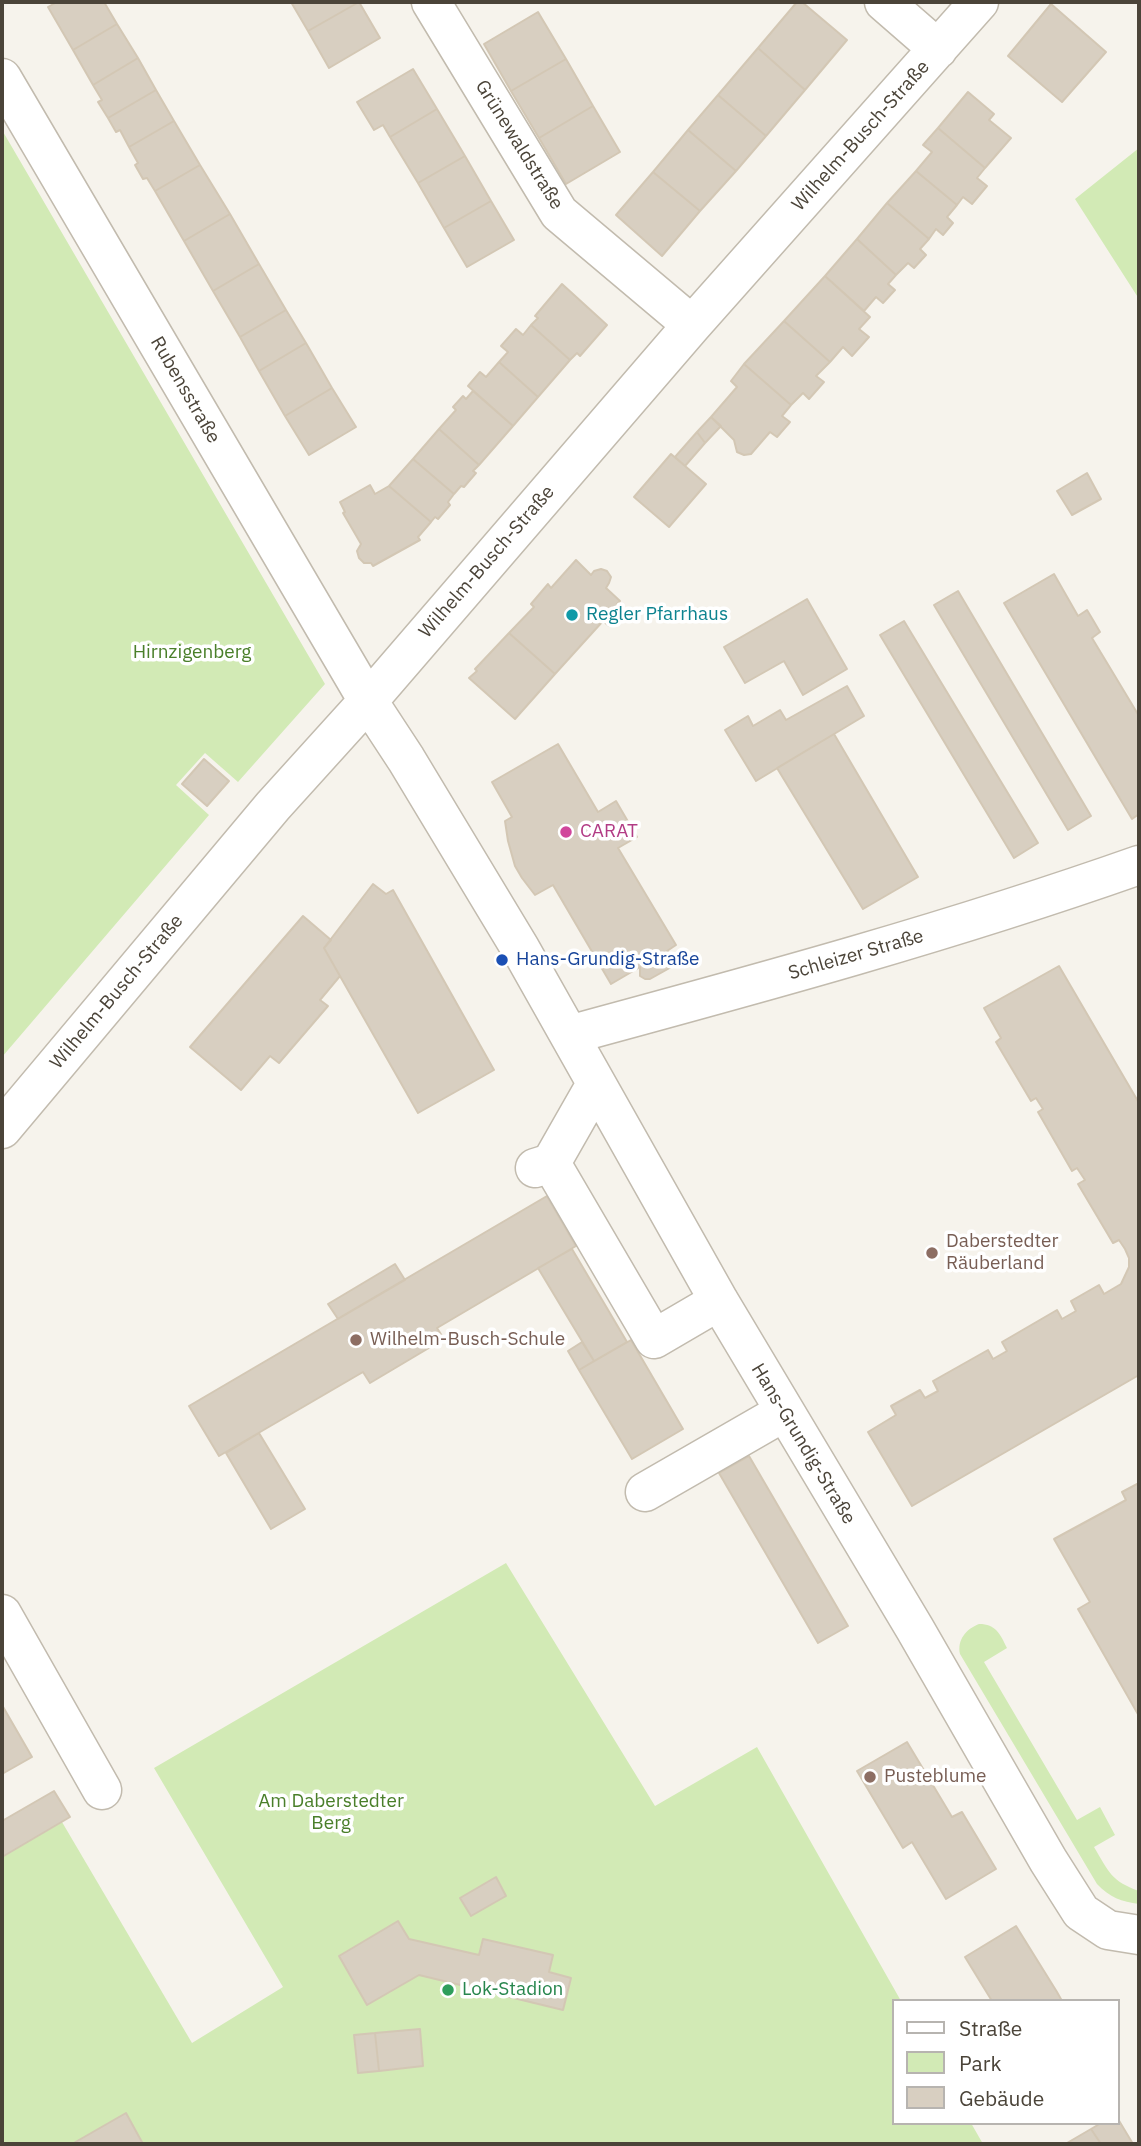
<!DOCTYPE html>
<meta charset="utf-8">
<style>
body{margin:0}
#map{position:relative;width:1141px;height:2146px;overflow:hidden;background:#f6f3ec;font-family:"IBM Plex Sans",sans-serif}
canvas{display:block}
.frame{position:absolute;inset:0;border:4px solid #4b4439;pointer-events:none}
.legend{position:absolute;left:892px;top:1999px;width:228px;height:126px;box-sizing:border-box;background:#fff;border:2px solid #b7b4b0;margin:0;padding:9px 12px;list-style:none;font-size:21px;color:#4b4439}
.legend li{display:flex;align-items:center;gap:14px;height:35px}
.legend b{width:35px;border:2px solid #b7b4b0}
</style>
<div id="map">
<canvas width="1141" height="2146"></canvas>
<div class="frame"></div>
<ul class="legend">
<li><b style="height:9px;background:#fff"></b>Straße</li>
<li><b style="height:19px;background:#d2eab5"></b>Park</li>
<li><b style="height:19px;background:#d8cfc1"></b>Gebäude</li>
</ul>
</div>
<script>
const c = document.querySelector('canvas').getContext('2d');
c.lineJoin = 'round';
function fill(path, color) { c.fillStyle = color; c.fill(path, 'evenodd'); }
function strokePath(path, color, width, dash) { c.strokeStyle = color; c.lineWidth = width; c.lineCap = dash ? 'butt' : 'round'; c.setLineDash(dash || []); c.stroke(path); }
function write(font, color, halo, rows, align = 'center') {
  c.font = font + ' "IBM Plex Sans",sans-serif'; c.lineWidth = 7; c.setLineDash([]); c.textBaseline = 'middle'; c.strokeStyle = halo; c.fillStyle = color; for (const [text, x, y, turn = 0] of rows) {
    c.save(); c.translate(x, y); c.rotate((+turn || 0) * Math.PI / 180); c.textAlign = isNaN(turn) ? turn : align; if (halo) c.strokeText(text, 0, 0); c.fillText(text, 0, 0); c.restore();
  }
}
const green = new Path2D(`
 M2,130L325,684L238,782L205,753L176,785L209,815L2,1057Z
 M1139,148V299L1075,199Z
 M506,1563L655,1806L757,1747L901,2001H894V2123H971L983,2144H2V1857L62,1822L192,2043L283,1987L154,1768Z
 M979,1624C996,1624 1000,1634 1007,1648L984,1662L1077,1820L1100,1807L1115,1835L1094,1847C1109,1872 1111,1881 1139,1891V1904C1122,1902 1109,1897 1097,1884L960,1654C957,1640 966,1629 979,1624Z`);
const building = new Path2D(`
 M57,2H104L117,24L73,50L48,7Z
 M291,2H359L308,31Z
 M359,2L380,38L329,68L308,31Z
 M797,2H802L847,40L805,90L758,48Z
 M1051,4L1106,52L1062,102L1008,56Z
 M538,12L566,59L511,91L484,44Z
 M117,24L138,58L93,85L73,50Z
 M758,48L805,90L766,136L718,95Z
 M138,58L156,90L108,118L98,102L102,100L93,85Z
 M566,59L593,106L539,138L511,91Z
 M413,69L437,109L390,137L383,125L374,130L357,102Z
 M156,90L174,121L129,147L120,130L116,132L108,118Z
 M968,92L994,114L989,120L1011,138L985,168L938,128Z
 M718,95L766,136L736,171L688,130Z
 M593,106L620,152L566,184L539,138Z
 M437,109L465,156L418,183L390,137Z
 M174,121L200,165L155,191L147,178L143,179L135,165L138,163L129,147Z
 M938,128L985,168L977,178L987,186L972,204L963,197L957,205L916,171L932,152L923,145Z
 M688,130L736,171L700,211L653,172Z
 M465,156L491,201L444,228L418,183Z
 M200,165L230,214L184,241L155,191Z
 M916,171L957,205L947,217L953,223L943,235L936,229L929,239L887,203Z
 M653,172L700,211L662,256L616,215Z
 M491,201L514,240L467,267L444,228Z
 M887,203L929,239L920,249L926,255L914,268L908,263L896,275L857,239Z
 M230,214L259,264L213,291L184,241Z
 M857,239L896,275L888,284L895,290L883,303L876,297L864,311L825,276Z
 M259,264L286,310L240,337L213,291Z
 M825,276L870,317L859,329L869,337L852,356L843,347L830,362L784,321Z
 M562,284L607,325L580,356L577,353L570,360L531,325L538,318L535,316Z
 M286,310L306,343L259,371L240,337Z
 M784,321L830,362L816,376L824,382L809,399L803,393L791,405L744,364Z
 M531,325L570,360L538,397L499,362L508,352L501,346L516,329L523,335Z
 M306,343L332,388L285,416L259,371Z
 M499,362L538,397L513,426L468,386L480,372L486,377Z
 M744,364L791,405L782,416L790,422L777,437L770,432L751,454L744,455L737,452L734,440L711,417L737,387L731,381Z
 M332,388L356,427L309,455L285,416Z
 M473,391L513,426L479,465L439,429L456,410L453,407L463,396L466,399Z
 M711,417L721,426L705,443L697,432Z
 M439,429L479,465L473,471L476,473L464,487L461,486L454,494L413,459Z
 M697,432L705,443L685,466L675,457Z
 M671,454L706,484L669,527L634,497Z
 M413,459L454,494L448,502L450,505L438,519L435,517L431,522L389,486Z
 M1087,473L1101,499L1072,515L1057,491Z
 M370,485L375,494L389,486L431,522L418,537L420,540L373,566L371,563H364L359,558L357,551L361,544L343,513L345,512L340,502Z
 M576,560L591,575L594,571L601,569L607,571L611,577L609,583L606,588L620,601L617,604L624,610L609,626L603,621L555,674L509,633L534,607L531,604L548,584L551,588Z
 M1054,574L1078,616L1087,610L1093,620L1100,632L1092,638L1139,716V814L1132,819L1004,603Z
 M958,591L1091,816L1068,830L934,605Z
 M807,599L847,669L803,695L784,661L745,683L724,647Z
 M904,621L1038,843L1014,858L880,635Z
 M509,633L555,674L515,719L469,678L477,671L475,669Z
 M847,686L864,716L756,781L725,730L748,716L753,726L780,710L786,720Z
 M834,734L918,877L863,909L777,768Z
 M558,744L598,812L616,801L637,837L618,848L676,945L667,951L675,965L650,979H645L640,976V967L611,984L553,885L535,895L522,878L515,866L508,841L505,821L512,817L492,782Z
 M204,759L229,781L207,806L182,784Z
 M373,884L386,894L393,890L494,1070L418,1113L324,948Z
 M303,916L331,940L324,948L340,976L320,1000L328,1006L279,1063L270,1056L241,1090L190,1047Z
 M1059,966L1139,1103V1375L912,1506L868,1432L896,1415L891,1406L920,1390L925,1398L938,1391L933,1381L988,1350L993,1359L1007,1351L1002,1342L1057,1310L1062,1319L1076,1311L1071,1301L1099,1285L1104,1294L1121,1284L1129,1267V1258L1125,1249L1119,1240L1113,1243L1078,1184L1085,1180L1077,1168L1072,1171L1038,1112L1043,1109L1036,1098L1031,1101L996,1042L1001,1038L984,1008Z
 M547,1196L576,1246L437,1328L444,1339L370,1383L363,1372L219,1456L189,1406Z
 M572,1249L627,1342L594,1361L538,1268Z
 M395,1264L405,1280L338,1319L328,1304Z
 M631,1340L683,1429L632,1459L579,1370Z
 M582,1342L594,1361L579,1370L568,1351Z
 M259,1433L305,1509L271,1529L226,1453Z
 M749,1456L848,1626L818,1643L719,1473Z
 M1139,1483V1716L1078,1609L1090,1602L1054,1539L1126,1500L1122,1492Z
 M2,1705L32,1757L2,1774Z
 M907,1742L952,1817L962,1812L996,1869L946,1899L912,1842L903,1848L857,1771Z
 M54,1791L70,1817L2,1857V1821Z
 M496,1877L506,1896L471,1916L460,1898Z
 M398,1921L409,1939L479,1955L483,1939L553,1955L549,1972L571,1978L563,2010L419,1975L367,2005L339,1956Z
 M1016,1926L1057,1992L1062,2001H992L965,1957Z
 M420,2029L423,2066L379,2071L375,2033Z
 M375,2033L379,2071L358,2073L354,2035Z
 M126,2113L143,2144H72Z
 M1118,2119L1133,2144H1101L1091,2129L1101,2123H1118Z
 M1091,2129L1101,2144H1068L1067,2143Z`);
const minor = new Path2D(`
 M431,2L559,213L692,325
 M884,2L938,49
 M2,78L368,701L406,759L520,948L719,1301L915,1629L1048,1860L1081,1912L1108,1930L1139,1935
 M569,1035C761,983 952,931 1139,865
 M2,1129L273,806L368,701L692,325L979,2
 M551,1163L654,1339L719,1301
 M535,1168L551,1163L596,1084
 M645,1492L784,1412
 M2,1614L102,1790`);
const markers = [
 [572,615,7,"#0f9aa8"],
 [566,832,7,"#d1479c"],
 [502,960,7,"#1a4fb4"],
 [932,1253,7,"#8d6e63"],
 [356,1340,7,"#8d6e63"],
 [870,1777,7,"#8d6e63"],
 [448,1990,7,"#2e9e5b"]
];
const streetNames = [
 ["Wilhelm-Busch-Straße",861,136,-48],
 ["Grünewaldstraße",519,145,58],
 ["Rubensstraße",185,390,60],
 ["Wilhelm-Busch-Straße",487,562,-49],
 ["Schleizer Straße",856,955,-16],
 ["Wilhelm-Busch-Straße",117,992,-50],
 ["Hans-Grundig-Straße",803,1444,59]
];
const cultureNames = [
 ["Regler Pfarrhaus",586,615]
];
const parkNames = [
 ["Hirnzigenberg",192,653],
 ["Am Daberstedter",331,1802],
 ["Berg",331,1824]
];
const hotelNames = [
 ["CARAT",580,832]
];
const transitNames = [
 ["Hans-Grundig-Straße",516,960]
];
const educationNames = [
 ["Daberstedter",946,1242],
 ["Räuberland",946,1264],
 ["Wilhelm-Busch-Schule",370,1340],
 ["Pusteblume",884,1777]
];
const leisureNames = [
 ["Lok-Stadion",462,1990]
];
fill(green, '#d2eab5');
fill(building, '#d8cfc1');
strokePath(building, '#d3c7b4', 2);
strokePath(minor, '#c2bbae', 41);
strokePath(minor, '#fff', 38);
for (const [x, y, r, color] of markers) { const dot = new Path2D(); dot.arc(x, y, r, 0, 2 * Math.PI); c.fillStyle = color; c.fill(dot); strokePath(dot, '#fff', 2.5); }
write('19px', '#4b4439', '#fff', streetNames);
write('19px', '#0d838f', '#fff', cultureNames, 'left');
write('19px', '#4a7f2a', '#fff', parkNames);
write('19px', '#b23c85', '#fff', hotelNames, 'left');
write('19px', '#164399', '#fff', transitNames, 'left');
write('19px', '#785e54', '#fff', educationNames, 'left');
write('19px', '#27864d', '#fff', leisureNames, 'left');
</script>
